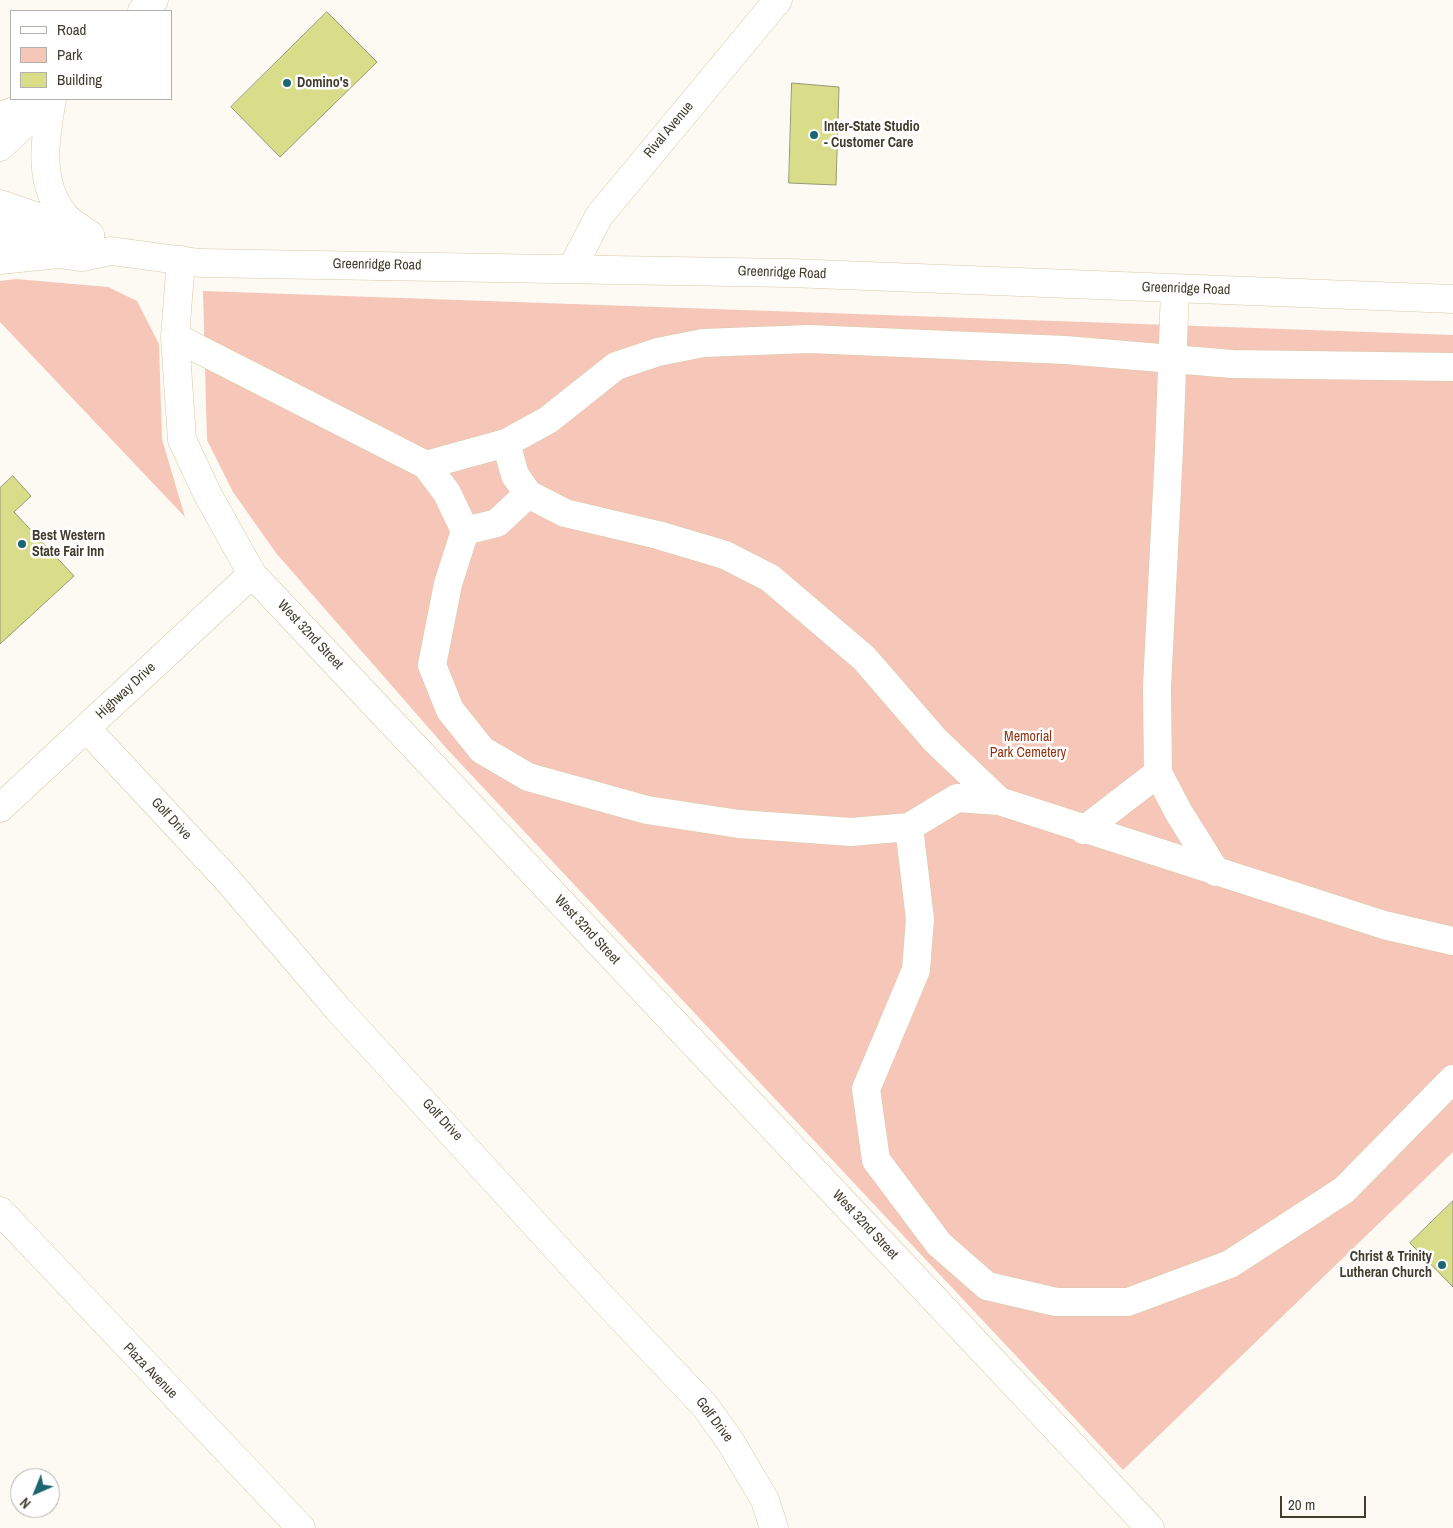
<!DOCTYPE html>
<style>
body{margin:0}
#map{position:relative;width:1453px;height:1528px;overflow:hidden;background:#fdfaf3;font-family:"Archivo Narrow",sans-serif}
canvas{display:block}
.legend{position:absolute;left:10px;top:10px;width:162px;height:90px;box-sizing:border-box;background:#fff;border:1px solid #b3b1ab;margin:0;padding:6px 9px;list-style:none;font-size:15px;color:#423c2e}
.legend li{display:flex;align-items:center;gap:10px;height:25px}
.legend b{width:25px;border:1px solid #b3b1ab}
.north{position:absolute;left:10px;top:1468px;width:50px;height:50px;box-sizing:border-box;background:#fff;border:1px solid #b3b1ab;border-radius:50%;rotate:224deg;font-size:14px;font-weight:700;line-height:20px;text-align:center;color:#423c2e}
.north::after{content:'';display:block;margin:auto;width:18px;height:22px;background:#1b6670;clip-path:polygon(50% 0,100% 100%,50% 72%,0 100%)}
.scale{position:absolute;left:1280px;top:1496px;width:86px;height:22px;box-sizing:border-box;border:2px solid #423c2e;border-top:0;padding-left:6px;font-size:15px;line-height:18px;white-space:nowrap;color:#423c2e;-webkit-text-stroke:4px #fff;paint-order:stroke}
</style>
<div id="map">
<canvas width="1453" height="1528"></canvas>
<ul class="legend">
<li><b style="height:6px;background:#fff"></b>Road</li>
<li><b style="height:14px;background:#f6c7b9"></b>Park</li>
<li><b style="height:14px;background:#d9dd8a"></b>Building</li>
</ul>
<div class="north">N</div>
<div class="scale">20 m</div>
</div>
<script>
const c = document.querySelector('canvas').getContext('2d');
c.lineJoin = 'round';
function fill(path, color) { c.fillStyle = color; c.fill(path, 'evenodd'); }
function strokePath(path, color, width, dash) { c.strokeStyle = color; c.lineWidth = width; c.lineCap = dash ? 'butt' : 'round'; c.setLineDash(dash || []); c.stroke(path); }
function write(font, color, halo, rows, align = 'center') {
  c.font = font + ' "Archivo Narrow",sans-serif'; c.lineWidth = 5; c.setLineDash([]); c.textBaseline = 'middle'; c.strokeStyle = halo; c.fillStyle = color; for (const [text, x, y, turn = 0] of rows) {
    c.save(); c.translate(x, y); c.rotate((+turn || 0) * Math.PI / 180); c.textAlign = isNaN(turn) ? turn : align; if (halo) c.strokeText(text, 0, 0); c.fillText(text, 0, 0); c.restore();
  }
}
const green = new Path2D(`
 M16,279L108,287L137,301L159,344L162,439L185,517L0,322V281Z
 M203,291L1453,335V1152L1123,1470L447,749L276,553L233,492L207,440Z`);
const building = new Path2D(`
 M327,12L377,62L280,157L231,107Z
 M792,83L839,87L836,185L789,183Z
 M13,476L31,496L14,512L74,576L0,644V488Z
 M1453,1201V1287L1410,1243Z`);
const minor = new Path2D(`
 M181,260L175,337L182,440L208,495L252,574L1150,1528
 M572,268L599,216L778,0
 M1175,289L1169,450L1157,687L1158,773L1179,813L1216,872
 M175,337L426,465L506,443L548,420L616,366L658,352L703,343L809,339L1065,350L1232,364L1453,367
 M506,443L515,475L528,494L565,513L658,535L725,555L770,578L864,658L935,740L999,801
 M426,465L447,493L465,531L448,584L432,665L450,710L482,750L528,777L647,810L739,824L851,832L909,827L957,798L999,801L1384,925L1453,941
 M465,531L497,523L528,494
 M86,728L225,877L337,1008L596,1291L705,1406L730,1441L765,1500L774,1528
 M0,808L252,574
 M909,827L920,919L916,970L866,1089L876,1160L939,1244L987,1286L1056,1302H1128L1230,1264L1344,1190L1453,1079
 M1084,830L1158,773
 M0,1211L301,1528`);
const major = new Path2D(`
 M0,204L90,235
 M0,233L59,254L82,257L111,251L200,263L790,273L1453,299`);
const highway = new Path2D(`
 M142,11L154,0
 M52,99C45,138 37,183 65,216C71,223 82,229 90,235
 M0,116L42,101
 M0,147L51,99
 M0,260L59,254`);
const markers = [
 [287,83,5,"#1b6670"],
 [814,135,5,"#1b6670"],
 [22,544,5,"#1b6670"],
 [1442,1265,5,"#1b6670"]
];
const poiNames = [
 ["Domino's",297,83],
 ["Inter-State Studio",824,127],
 ["- Customer Care",824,143],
 ["Best Western",32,536],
 ["State Fair Inn",32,552],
 ["Christ & Trinity",1432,1257,"right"],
 ["Lutheran Church",1432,1273,"right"]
];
const streetNames = [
 ["Rival Avenue",669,130,-50],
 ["Greenridge Road",377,265,1],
 ["Greenridge Road",782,273,2],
 ["Greenridge Road",1186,289,2],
 ["West 32nd Street",310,635,47],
 ["Highway Drive",126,691,-43],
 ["Golf Drive",171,819,47],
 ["West 32nd Street",587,930,47],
 ["Golf Drive",442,1120,47],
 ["West 32nd Street",865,1225,47],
 ["Plaza Avenue",150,1371,46],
 ["Golf Drive",714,1420,53]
];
const parkNames = [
 ["Memorial",1028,737],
 ["Park Cemetery",1028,753]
];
fill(green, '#f6c7b9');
fill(building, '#d9dd8a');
strokePath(building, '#969976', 1);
strokePath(minor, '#d9c9a7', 29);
strokePath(major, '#d9c9a7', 29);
strokePath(highway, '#d9c9a7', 29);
strokePath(minor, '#fff', 28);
strokePath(major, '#fff', 28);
strokePath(highway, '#fff', 28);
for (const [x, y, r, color] of markers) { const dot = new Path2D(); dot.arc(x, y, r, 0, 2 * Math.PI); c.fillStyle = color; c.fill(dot); strokePath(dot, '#fff', 2); }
write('bold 14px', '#423c2e', '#fff', poiNames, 'left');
write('14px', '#423c2e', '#fff', streetNames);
write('14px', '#923314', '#fff', parkNames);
</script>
